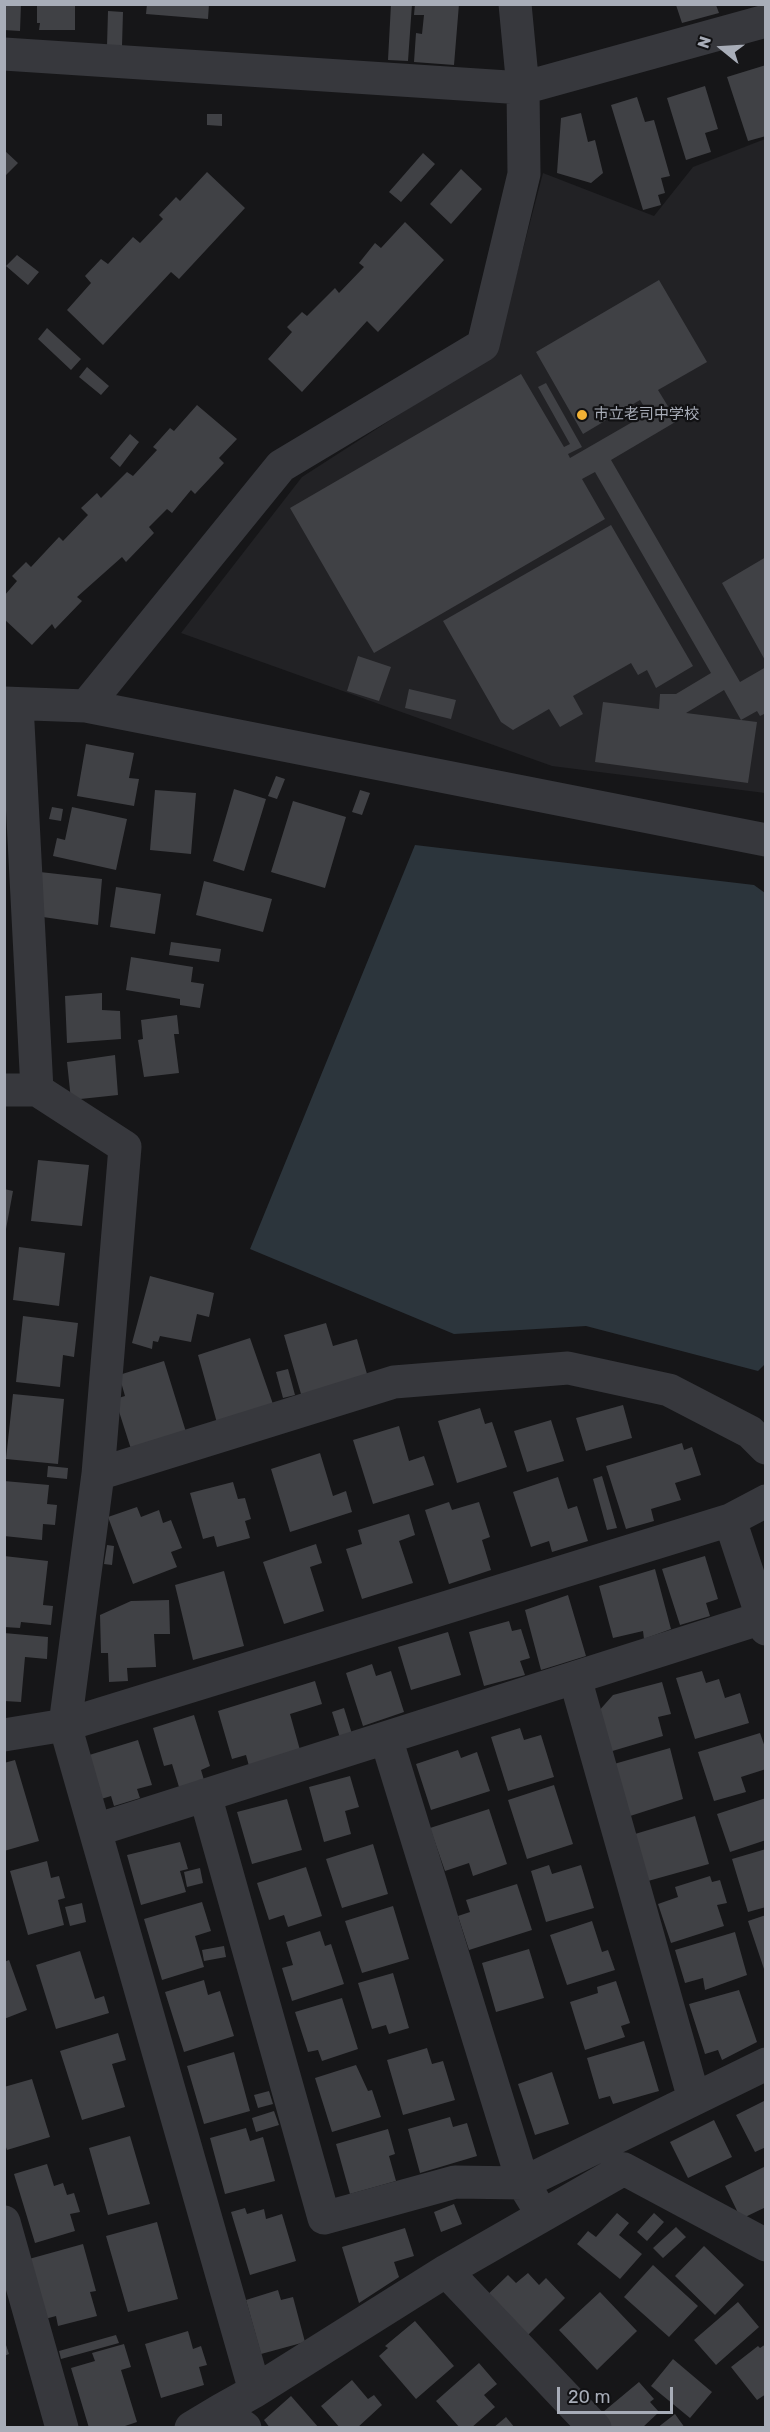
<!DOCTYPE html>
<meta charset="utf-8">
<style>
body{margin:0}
#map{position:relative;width:770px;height:2432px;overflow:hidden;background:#161618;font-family:Rubik,sans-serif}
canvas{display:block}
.frame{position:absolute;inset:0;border:6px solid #a8adb8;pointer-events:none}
.north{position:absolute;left:692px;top:18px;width:60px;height:60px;-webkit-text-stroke:4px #111113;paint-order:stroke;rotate:288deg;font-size:16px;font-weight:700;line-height:24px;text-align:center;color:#a8adb8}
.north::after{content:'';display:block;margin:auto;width:21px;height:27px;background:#a8adb8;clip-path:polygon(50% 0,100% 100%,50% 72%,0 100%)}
.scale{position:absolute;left:557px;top:2387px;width:116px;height:27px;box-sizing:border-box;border:3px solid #a8adb8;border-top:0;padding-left:8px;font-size:18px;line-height:21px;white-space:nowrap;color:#a8adb8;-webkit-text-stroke:4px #111113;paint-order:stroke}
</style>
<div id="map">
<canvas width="770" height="2432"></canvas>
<div class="frame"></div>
<div class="north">N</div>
<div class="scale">20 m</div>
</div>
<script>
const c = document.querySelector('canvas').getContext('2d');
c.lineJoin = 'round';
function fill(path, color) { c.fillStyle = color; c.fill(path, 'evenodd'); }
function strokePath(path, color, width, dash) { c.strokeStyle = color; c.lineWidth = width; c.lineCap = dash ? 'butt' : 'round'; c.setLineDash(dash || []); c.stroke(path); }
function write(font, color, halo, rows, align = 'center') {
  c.font = font + ' Rubik,"Noto Sans JP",sans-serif'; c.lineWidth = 4.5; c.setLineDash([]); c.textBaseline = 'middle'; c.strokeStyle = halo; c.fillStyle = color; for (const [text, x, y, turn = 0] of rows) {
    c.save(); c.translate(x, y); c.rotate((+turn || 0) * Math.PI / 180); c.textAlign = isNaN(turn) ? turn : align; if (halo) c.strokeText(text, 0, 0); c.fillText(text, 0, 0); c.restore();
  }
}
const built = new Path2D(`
 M765,139V793L552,766L181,633L302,477L496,352L543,173L654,216L693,167Z`);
const water = new Path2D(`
 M415,845L754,885L765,893L766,1363L758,1371L586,1326L454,1334L250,1249Z`);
const building = new Path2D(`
 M4,4H21L20,31L4,30Z
 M147,4H209L208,19L146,14Z
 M391,4H412L408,61L388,60Z
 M415,4H459L454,65L414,62L416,33L422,34L424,15H414Z
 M37,5H75V30H39L40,23H37Z
 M676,5H716L719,13L682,23Z
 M108,11L123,12L122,46H107Z
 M766,65V136L748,141L727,77Z
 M705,86L718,129L705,133L711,152L686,160L667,98Z
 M637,97L645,122L654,120L670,176L661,178L665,193L658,195L661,205L643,210L611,105Z
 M581,113L588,142L595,140L603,173L591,183L557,173L561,118Z
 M207,114H222V126L207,125Z
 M4,150L18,163L4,177Z
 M423,153L435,164L401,202L389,192Z
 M461,169L482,189L451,224L430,204Z
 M207,172L245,208L179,279L171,272L103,345L67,310L91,283L85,276L101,259L108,264L133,237L140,243L163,219L159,215L176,197L180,201Z
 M405,222L444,260L378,332L367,321L302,392L268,359L292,332L287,327L302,312L307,316L335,288L339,293L364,267L359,263L375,243L381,248Z
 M17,255L39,272L28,285L6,266Z
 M659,280L707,362L658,390L677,421L611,460L740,682L766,667V713L760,716L757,711L741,720L724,690L686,713L757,722L748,783L595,762L603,702L659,709L660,694H676L711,673L595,472L582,479L605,519L374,653L290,508L521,374L564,447L570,444L538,387L546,383L582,447L568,454L570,458L648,413L640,400L583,434L536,352Z
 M47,328L81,359L71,370L38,339Z
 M87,367L109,386L101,395L79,377Z
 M197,405L237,439L219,458L224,463L195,494L191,490L172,513L167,509L149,527L154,533L126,562L122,557L77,597L82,601L55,629L52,624L32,645L4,619V596L17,581L12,576L26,562L31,567L59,537L63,541L88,515L81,508L97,493L101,498L127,472L133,476L157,450L153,447L170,428L174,431Z
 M130,434L139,442L120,467L110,458Z
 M611,525L693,666L656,688L647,670L638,675L631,663L573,696L583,714L560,727L549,709L513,730L501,722L443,621Z
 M766,557V662L722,583Z
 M358,656L391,667L379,701L347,691Z
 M409,689L456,700L451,719L405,708Z
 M86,744L134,753L129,778L139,779L134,806L77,796Z
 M276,776L285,779L277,799L268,796Z
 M234,789L266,799L244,871L213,861Z
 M155,790L196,793L191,854L150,850Z
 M360,790L370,793L362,815L352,812Z
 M293,801L346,817L325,888L271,872Z
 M52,807L63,809L61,821L49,819Z
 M72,807L127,819L116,870L53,856L57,838L65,840Z
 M40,872L102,879L98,925L43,917Z
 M204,881L272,899L263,932L196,915Z
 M116,887L161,894L155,934L110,927Z
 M171,942L221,949L219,962L169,955Z
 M131,957L193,967L191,982L204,984L200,1008L180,1005V999L126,990Z
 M102,993V1010L120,1011L121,1039L67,1043L65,996Z
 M177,1015L179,1034H174L179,1073L144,1077L138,1040L143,1039L141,1020Z
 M115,1055L118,1095L71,1100L67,1062Z
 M38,1160L89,1165L82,1226L31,1221Z
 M4,1189L13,1191L6,1229H4Z
 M19,1247L65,1253L59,1306L13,1300Z
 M150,1276L214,1293L209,1317L197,1314L191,1342L160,1336L158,1342L153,1341L152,1349L132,1343Z
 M23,1316L78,1323L74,1357L63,1355L60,1387L16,1382Z
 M326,1323L333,1346L357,1339L369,1381L303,1401L284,1335Z
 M250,1338L274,1407L219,1430L198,1355Z
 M164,1361L186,1432L131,1449L115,1399L125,1396L119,1375Z
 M288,1369L295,1395L283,1398L276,1372Z
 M13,1394L64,1399L58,1464L6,1459Z
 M623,1405L632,1438L586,1451L576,1418Z
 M480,1408L485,1424L492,1422L507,1467L457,1483L438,1421Z
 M551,1420L564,1461L527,1472L514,1431Z
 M399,1426L409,1461L424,1456L434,1485L373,1504L353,1440Z
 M682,1443L684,1450L692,1447L701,1475L675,1483L681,1500L651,1509L654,1521L626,1529L606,1466Z
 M320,1453L333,1496L346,1491L352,1512L290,1532L271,1469Z
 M48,1466L68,1468L67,1479L47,1477Z
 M602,1476L617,1528L607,1530L593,1479Z
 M558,1477L568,1509L577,1506L588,1541L552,1552L549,1541L531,1547L513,1492Z
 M4,1481L49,1485L47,1504L57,1505L55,1525L43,1524L42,1540L4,1536Z
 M233,1482L238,1499L245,1498L251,1519L245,1521L250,1538L217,1547L214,1536L203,1539L190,1493Z
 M449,1502L452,1510L479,1502L490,1537L482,1540L491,1570L449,1584L425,1510Z
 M137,1507L141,1517L159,1510L163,1523L171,1520L182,1548L171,1552L177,1567L133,1584L108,1517Z
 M409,1514L415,1535L399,1541L413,1583L362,1599L346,1549L362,1544L358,1530Z
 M316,1544L322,1563L310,1567L324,1611L284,1624L263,1562Z
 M107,1545L114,1546L112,1565L104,1564Z
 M4,1556L48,1561L43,1605L53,1606L51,1625L21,1622L20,1628L4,1627Z
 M705,1556L718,1599L706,1603L710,1616L680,1625L662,1569Z
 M655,1569L671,1629L644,1639L643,1631L613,1638L599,1586Z
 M224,1571L244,1646L193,1660L175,1585Z
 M568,1595L586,1656L541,1670L525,1610Z
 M169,1600L170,1634H154L156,1667L127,1668L128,1681L109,1682L108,1653H101L100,1615L131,1601Z
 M509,1621L512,1631L521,1629L530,1658L520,1661L525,1675L484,1686L469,1632Z
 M448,1632L461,1675L411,1690L398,1647Z
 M4,1633L48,1637L47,1659L25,1657L21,1702L4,1701Z
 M372,1664L376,1676L391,1671L404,1712L363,1726L346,1673Z
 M702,1671L706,1683L719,1679L725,1698L740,1693L749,1723L695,1739L676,1678Z
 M315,1681L322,1704L290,1714L300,1750L249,1766L246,1755L232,1759L218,1711Z
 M662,1682L671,1714L658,1717L663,1736L609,1752L597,1713L613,1695Z
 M344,1708L352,1734L340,1738L332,1712Z
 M194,1715L210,1766L201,1770L204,1780L179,1787L172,1764L164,1766L153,1728Z
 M520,1728L524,1740L541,1735L554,1777L508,1791L491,1737Z
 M760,1733L766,1750V1769L741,1777L746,1792L714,1801L698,1752Z
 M138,1740L152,1785L137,1789L140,1798L114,1806L111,1796L98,1800L86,1756Z
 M670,1748L683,1799L627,1817L614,1764Z
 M458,1750L461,1758L477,1752L490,1791L431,1810L416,1764Z
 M15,1760L39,1841L4,1851V1763Z
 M350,1776L359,1807L345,1811L351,1834L324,1842L309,1787Z
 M554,1785L573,1844L527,1859L508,1800Z
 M766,1798V1840L730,1852L717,1814Z
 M287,1799L302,1850L252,1864L237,1812Z
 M489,1809L507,1864L473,1876L469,1863L445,1871L430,1828Z
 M695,1816L709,1864L648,1881L635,1834Z
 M180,1842L188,1869L180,1871L186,1892L141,1905L127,1855Z
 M373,1844L388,1894L342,1908L326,1859Z
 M766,1849V1907L748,1912L732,1859Z
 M47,1861L51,1878L59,1876L65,1898L58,1900L64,1925L28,1935L10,1871Z
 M549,1865L552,1874L581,1865L594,1908L546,1922L531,1871Z
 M306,1867L322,1916L288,1927L284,1915L269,1920L257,1883Z
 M200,1868L203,1883L187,1887L184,1872Z
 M710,1876L712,1882L720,1880L727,1903L717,1905L724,1926L671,1943L658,1904L678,1897L675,1887Z
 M517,1884L532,1930L469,1950L458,1916L470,1912L466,1900Z
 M202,1902L211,1931L195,1936L204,1967L162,1980L144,1919Z
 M82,1903L86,1922L70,1926L65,1907Z
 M393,1906L409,1959L362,1973L345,1921Z
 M766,1915V1972H765L748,1921Z
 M592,1921L602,1952L608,1950L615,1970L567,1985L550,1935Z
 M320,1931L325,1946L331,1944L344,1984L292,2001L282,1968L293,1965L286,1942Z
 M735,1932L747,1975L705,1990L703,1978L685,1983L675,1950Z
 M224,1946L226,1957L204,1961L202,1950Z
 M529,1949L544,1998L496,2012L482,1963Z
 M80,1951L95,1999L104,1996L109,2013L56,2029L36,1965Z
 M9,1960L27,2010L4,2019V1962Z
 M393,1973L409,2028L389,2034L386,2025L372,2029L358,1983Z
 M204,1980L208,1995L220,1991L234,2036L184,2052L165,1992Z
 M616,1981L630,2023L621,2026L625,2037L585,2050L570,2002L598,1993L597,1987Z
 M739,1990L757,2042L722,2060L718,2050L705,2054L689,2004Z
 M342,1998L358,2049L322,2061L318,2050L308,2052L295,2012Z
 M118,2033L126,2060L112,2064L125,2107L82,2120L60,2051Z
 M644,2041L659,2091L613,2104L610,2096L599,2099L587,2058Z
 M427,2048L432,2064L443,2061L455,2100L403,2115L387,2060Z
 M234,2052L250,2111L204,2124L187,2066Z
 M356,2065L368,2091L372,2090L381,2117L332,2132L315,2078Z
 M552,2072L569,2124L535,2135L518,2084Z
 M32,2079L50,2137L7,2150L4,2142V2087Z
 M269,2091L273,2104L258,2108L254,2095Z
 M766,2100V2147L755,2152L736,2115Z
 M274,2111L279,2125L256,2132L252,2118Z
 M450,2117L453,2127L467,2123L477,2156L420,2173L408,2129Z
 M714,2120L732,2157L688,2178L670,2142Z
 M246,2128L250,2141L263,2137L275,2181L225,2194L210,2138Z
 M388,2129L395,2154L389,2156L396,2181L350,2194L336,2144Z
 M130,2136L150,2204L108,2215L89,2148Z
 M47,2164L54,2186L63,2183L67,2195L74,2193L80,2212L70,2214L75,2231L35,2243L14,2174Z
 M766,2166V2207L741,2219L725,2186Z
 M454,2204L462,2224L441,2232L434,2212Z
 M245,2208L247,2214L264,2209L266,2219L282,2214L296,2261L250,2275L231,2212Z
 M617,2213L629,2223L619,2235L642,2254L620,2279L577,2244L588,2231L596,2237Z
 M654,2213L664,2222L647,2241L637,2232Z
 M157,2222L178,2299L128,2312L106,2236Z
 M676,2227L686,2237L663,2258L653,2248Z
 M405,2228L414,2256L394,2262L399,2277L359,2303L342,2247Z
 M83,2244L96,2291L90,2292L97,2316L58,2326L56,2316L45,2319L29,2259Z
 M704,2246L744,2285L715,2315L675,2276Z
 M653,2265L698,2306L669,2337L624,2297Z
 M528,2273L539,2285L546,2278L565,2298L519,2344L479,2303L508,2275L516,2283Z
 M278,2290L281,2300L293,2297L305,2342L261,2354L246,2300Z
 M600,2292L637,2331L597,2370L559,2330Z
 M738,2302L759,2327L716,2365L694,2340Z
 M415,2321L454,2366L416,2399L379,2356L388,2348L385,2346Z
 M188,2331L193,2349L201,2346L207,2365L199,2367L204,2385L161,2398L145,2344Z
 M116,2335L119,2343L61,2359L59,2351Z
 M4,2339L9,2354L4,2356Z
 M124,2344L131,2367L121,2370L137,2422L119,2428H89L71,2368L95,2361L92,2353Z
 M766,2344V2394L757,2400L731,2367L758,2346L760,2348Z
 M673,2359L712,2392L690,2418L651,2386Z
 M479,2363L497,2384L484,2395L495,2407L471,2428H460L436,2401Z
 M352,2380L368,2399L374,2395L382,2405L357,2428H340L321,2406Z
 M639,2382L654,2399L650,2402L659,2412L642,2428H606L597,2417Z
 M291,2396L319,2428H270L264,2420Z
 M675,2414L685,2428H657Z
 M506,2417L515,2428H493Z`);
const minor = new Path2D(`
 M4,54L523,88L766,21
 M4,703L86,706L281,466L483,345L524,174L523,88L515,4
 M86,706L766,840
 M4,1090H37L17,704
 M37,1090L125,1147L98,1474L65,1725L255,2391L221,2410L245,2428
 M98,1474L394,1382L568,1368L669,1390L750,1432L766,1448
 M730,1520L766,1629
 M575,1678L694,2099
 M4,1735L65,1725L730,1520L766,1501
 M205,1795L324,2218L455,2182L523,2183L386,1738
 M96,1830L762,1618
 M534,2201L523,2183L766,2064
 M4,2222L62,2428
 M446,2271L595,2428
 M255,2391L446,2271L624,2169L766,2245
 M191,2428L221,2410`);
const markers = [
 [582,415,6,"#f2b134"]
];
const poiNames = [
 ["市立老司中学校",594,415]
];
fill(built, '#222225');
fill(water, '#2c353c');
fill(building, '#404145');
strokePath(minor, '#37383d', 33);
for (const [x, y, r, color] of markers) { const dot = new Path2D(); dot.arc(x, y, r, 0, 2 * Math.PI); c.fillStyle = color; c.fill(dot); strokePath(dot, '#111113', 2); }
write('15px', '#a8adb8', '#111113', poiNames, 'left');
</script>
